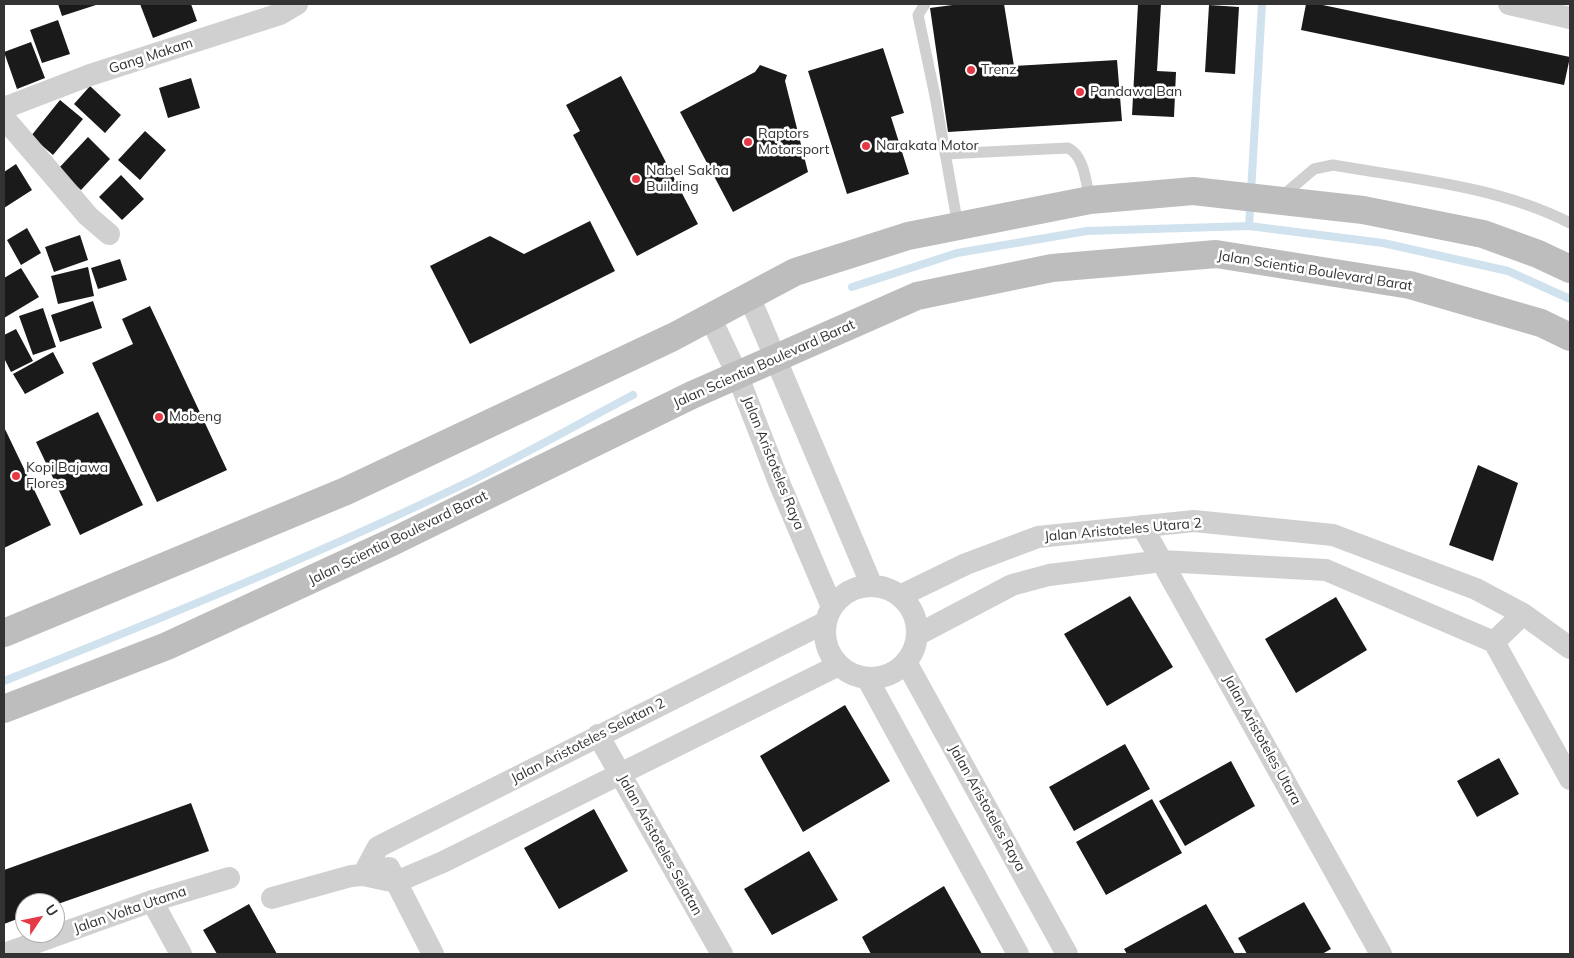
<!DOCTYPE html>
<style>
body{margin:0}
#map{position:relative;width:1574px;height:958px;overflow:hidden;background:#fff;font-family:Mulish,sans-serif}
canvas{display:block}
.frame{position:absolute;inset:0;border:5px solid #333;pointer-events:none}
.north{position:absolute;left:15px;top:893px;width:50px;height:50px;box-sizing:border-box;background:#fff;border:1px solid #adadad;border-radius:50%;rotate:56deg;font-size:14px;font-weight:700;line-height:20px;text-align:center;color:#333}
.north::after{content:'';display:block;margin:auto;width:18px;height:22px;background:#e63946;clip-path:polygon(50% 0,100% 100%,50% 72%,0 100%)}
</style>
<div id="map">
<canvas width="1574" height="958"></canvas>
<div class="frame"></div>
<div class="north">U</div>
</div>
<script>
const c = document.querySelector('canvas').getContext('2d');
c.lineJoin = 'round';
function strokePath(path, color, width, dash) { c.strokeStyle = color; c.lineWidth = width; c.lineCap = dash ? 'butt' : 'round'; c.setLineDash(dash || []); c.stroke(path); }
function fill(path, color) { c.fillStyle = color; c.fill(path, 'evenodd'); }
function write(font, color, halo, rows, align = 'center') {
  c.font = font + ' Mulish,sans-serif'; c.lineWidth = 5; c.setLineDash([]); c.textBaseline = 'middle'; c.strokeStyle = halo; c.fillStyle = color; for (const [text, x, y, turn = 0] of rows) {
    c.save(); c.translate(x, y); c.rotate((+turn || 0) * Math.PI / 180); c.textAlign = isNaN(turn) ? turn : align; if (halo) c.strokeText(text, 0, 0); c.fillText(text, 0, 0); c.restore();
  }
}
const stream = new Path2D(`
 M1249,226L1262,4
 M852,287L957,253L1087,231L1249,226L1383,243L1508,271L1570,299
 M4,681C159,620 312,557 462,485C520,457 576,425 633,395`);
const building = new Path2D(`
 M58,4H99L62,16Z
 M140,4H191L197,21L153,38Z
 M960,4H1004L1014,66L1117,60L1122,121L948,132L930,8Z
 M1138,4H1161L1157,71L1176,72L1174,117L1132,115Z
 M1306,4H1318L1570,57L1564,85L1301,30Z
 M1209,5L1239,7L1235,74L1205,72Z
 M58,20L70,54L42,63L30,30Z
 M31,42L45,78L17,89L4,52Z
 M883,48L904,113L891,117L909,174L847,194L808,71Z
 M760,65L787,75L785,81L808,172L733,212L680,112L755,72Z
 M621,76L698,224L637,256L573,135L580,131L566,105Z
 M191,78L200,108L168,118L159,88Z
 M90,86L121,115L105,133L74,104Z
 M60,100L83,119L53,155L31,136Z
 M145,131L166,150L140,180L118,160Z
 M88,137L110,159L81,190L58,169Z
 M16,164L32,190L4,208V172Z
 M121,175L144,199L122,220L99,197Z
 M590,221L615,271L470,344L430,266L490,236L524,254Z
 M27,228L41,253L21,265L7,240Z
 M80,235L88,260L54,272L45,247Z
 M120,259L127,280L98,289L91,268Z
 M88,267L94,296L58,304L51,276Z
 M21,268L39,297L4,318V278Z
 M93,301L102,328L60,342L51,315Z
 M150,306L227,470L157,502L92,363L133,344L122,319Z
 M43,308L56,347L33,355L19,316Z
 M16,329L33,361L11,372L4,358V335Z
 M53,352L64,373L25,394L13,374Z
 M98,412L143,505L80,535L36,442Z
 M4,427L51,525L4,548Z
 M1478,465L1518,483L1493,561L1449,545Z
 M1130,596L1173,667L1107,706L1064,634Z
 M1336,597L1367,650L1296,693L1265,639Z
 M845,705L890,781L803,832L760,756Z
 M1125,744L1150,789L1074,831L1049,787Z
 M1499,758L1519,794L1477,817L1457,781Z
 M1231,761L1255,806L1185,846L1159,801Z
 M1152,799L1182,853L1106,895L1076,842Z
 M191,803L209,851L55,905V903H25V916L4,924V870Z
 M594,809L628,871L559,909L524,848Z
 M809,851L838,900L772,935L744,889Z
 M944,886L982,954H871L862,937Z
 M1304,902L1331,949L1322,954H1247L1238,938Z
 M249,904L277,954H217L203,930Z
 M1206,904L1235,954H1127L1124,949Z`);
const lane = new Path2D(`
 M925,4L918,15L935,96L958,226
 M945,154L1068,148C1085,156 1086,184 1090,200
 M1280,198L1314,169L1333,165C1413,179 1497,186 1570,223`);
const street = new Path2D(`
 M1509,4L1570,18
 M4,108L90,75L280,14L297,4
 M4,118L88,216L109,234
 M749,296L872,586
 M710,317L737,374L780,485L832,607
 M1142,526L1381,954
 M825 632a46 46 0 1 1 92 0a46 46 0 1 1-92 0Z
 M900,596L966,564L1038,537L1194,521L1333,535L1476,589L1523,614L1570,648
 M917,635L1012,585L1049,575L1162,561L1326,570L1494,642
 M1494,642L1570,779
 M1494,642L1523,614
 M906,662L1067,954
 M867,678L1018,954
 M598,735L722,954
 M389,868L433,954
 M363,875L378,847L826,622
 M272,898L351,876L363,875L396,882L443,862L839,665
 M152,901L181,954
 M4,954L152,901L229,878`);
const secondary = new Path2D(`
 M4,633L346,491L673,337L795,272L908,236L1090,200L1193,191L1363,210L1483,234L1538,254L1570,269
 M4,709L167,646L390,543L692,395L917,296L1052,268L1216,254L1410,285L1541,323L1570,337`);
const markers = [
 [971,70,5,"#e63946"],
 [1080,92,5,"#e63946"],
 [748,142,5,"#e63946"],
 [866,146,5,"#e63946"],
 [636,179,5,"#e63946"],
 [159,417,5,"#e63946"],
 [16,476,5,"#e63946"]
];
const streetNames = [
 ["Gang Makam",151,56,-18],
 ["Jalan Scientia Boulevard Barat",1315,271,9],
 ["Jalan Scientia Boulevard Barat",764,364,-24],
 ["Jalan Aristoteles Raya",773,463,68],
 ["Jalan Aristoteles Utara 2",1123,530,-5],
 ["Jalan Scientia Boulevard Barat",398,538,-26],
 ["Jalan Aristoteles Utara",1262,740,61],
 ["Jalan Aristoteles Selatan 2",588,741,-27],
 ["Jalan Aristoteles Raya",987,808,61],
 ["Jalan Aristoteles Selatan",660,845,61],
 ["Jalan Volta Utama",130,910,-19]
];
const poiNames = [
 ["Trenz",981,70],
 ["Pandawa Ban",1090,92],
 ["Raptors",758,134],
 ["Motorsport",758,150],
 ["Narakata Motor",876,146],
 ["Nabel Sakha",646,171],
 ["Building",646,187],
 ["Mobeng",169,417],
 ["Kopi Bajawa",26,468],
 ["Flores",26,484]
];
strokePath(stream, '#cfe2ee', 8);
fill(building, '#1a1a1a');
strokePath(lane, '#d0d0d0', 11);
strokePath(street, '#d0d0d0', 22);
strokePath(secondary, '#bdbdbd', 28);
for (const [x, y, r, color] of markers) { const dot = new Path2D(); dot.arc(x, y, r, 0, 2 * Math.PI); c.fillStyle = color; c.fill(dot); strokePath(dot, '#fff', 2); }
write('14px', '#333', '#fff', streetNames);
write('14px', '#333', '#fff', poiNames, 'left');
</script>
